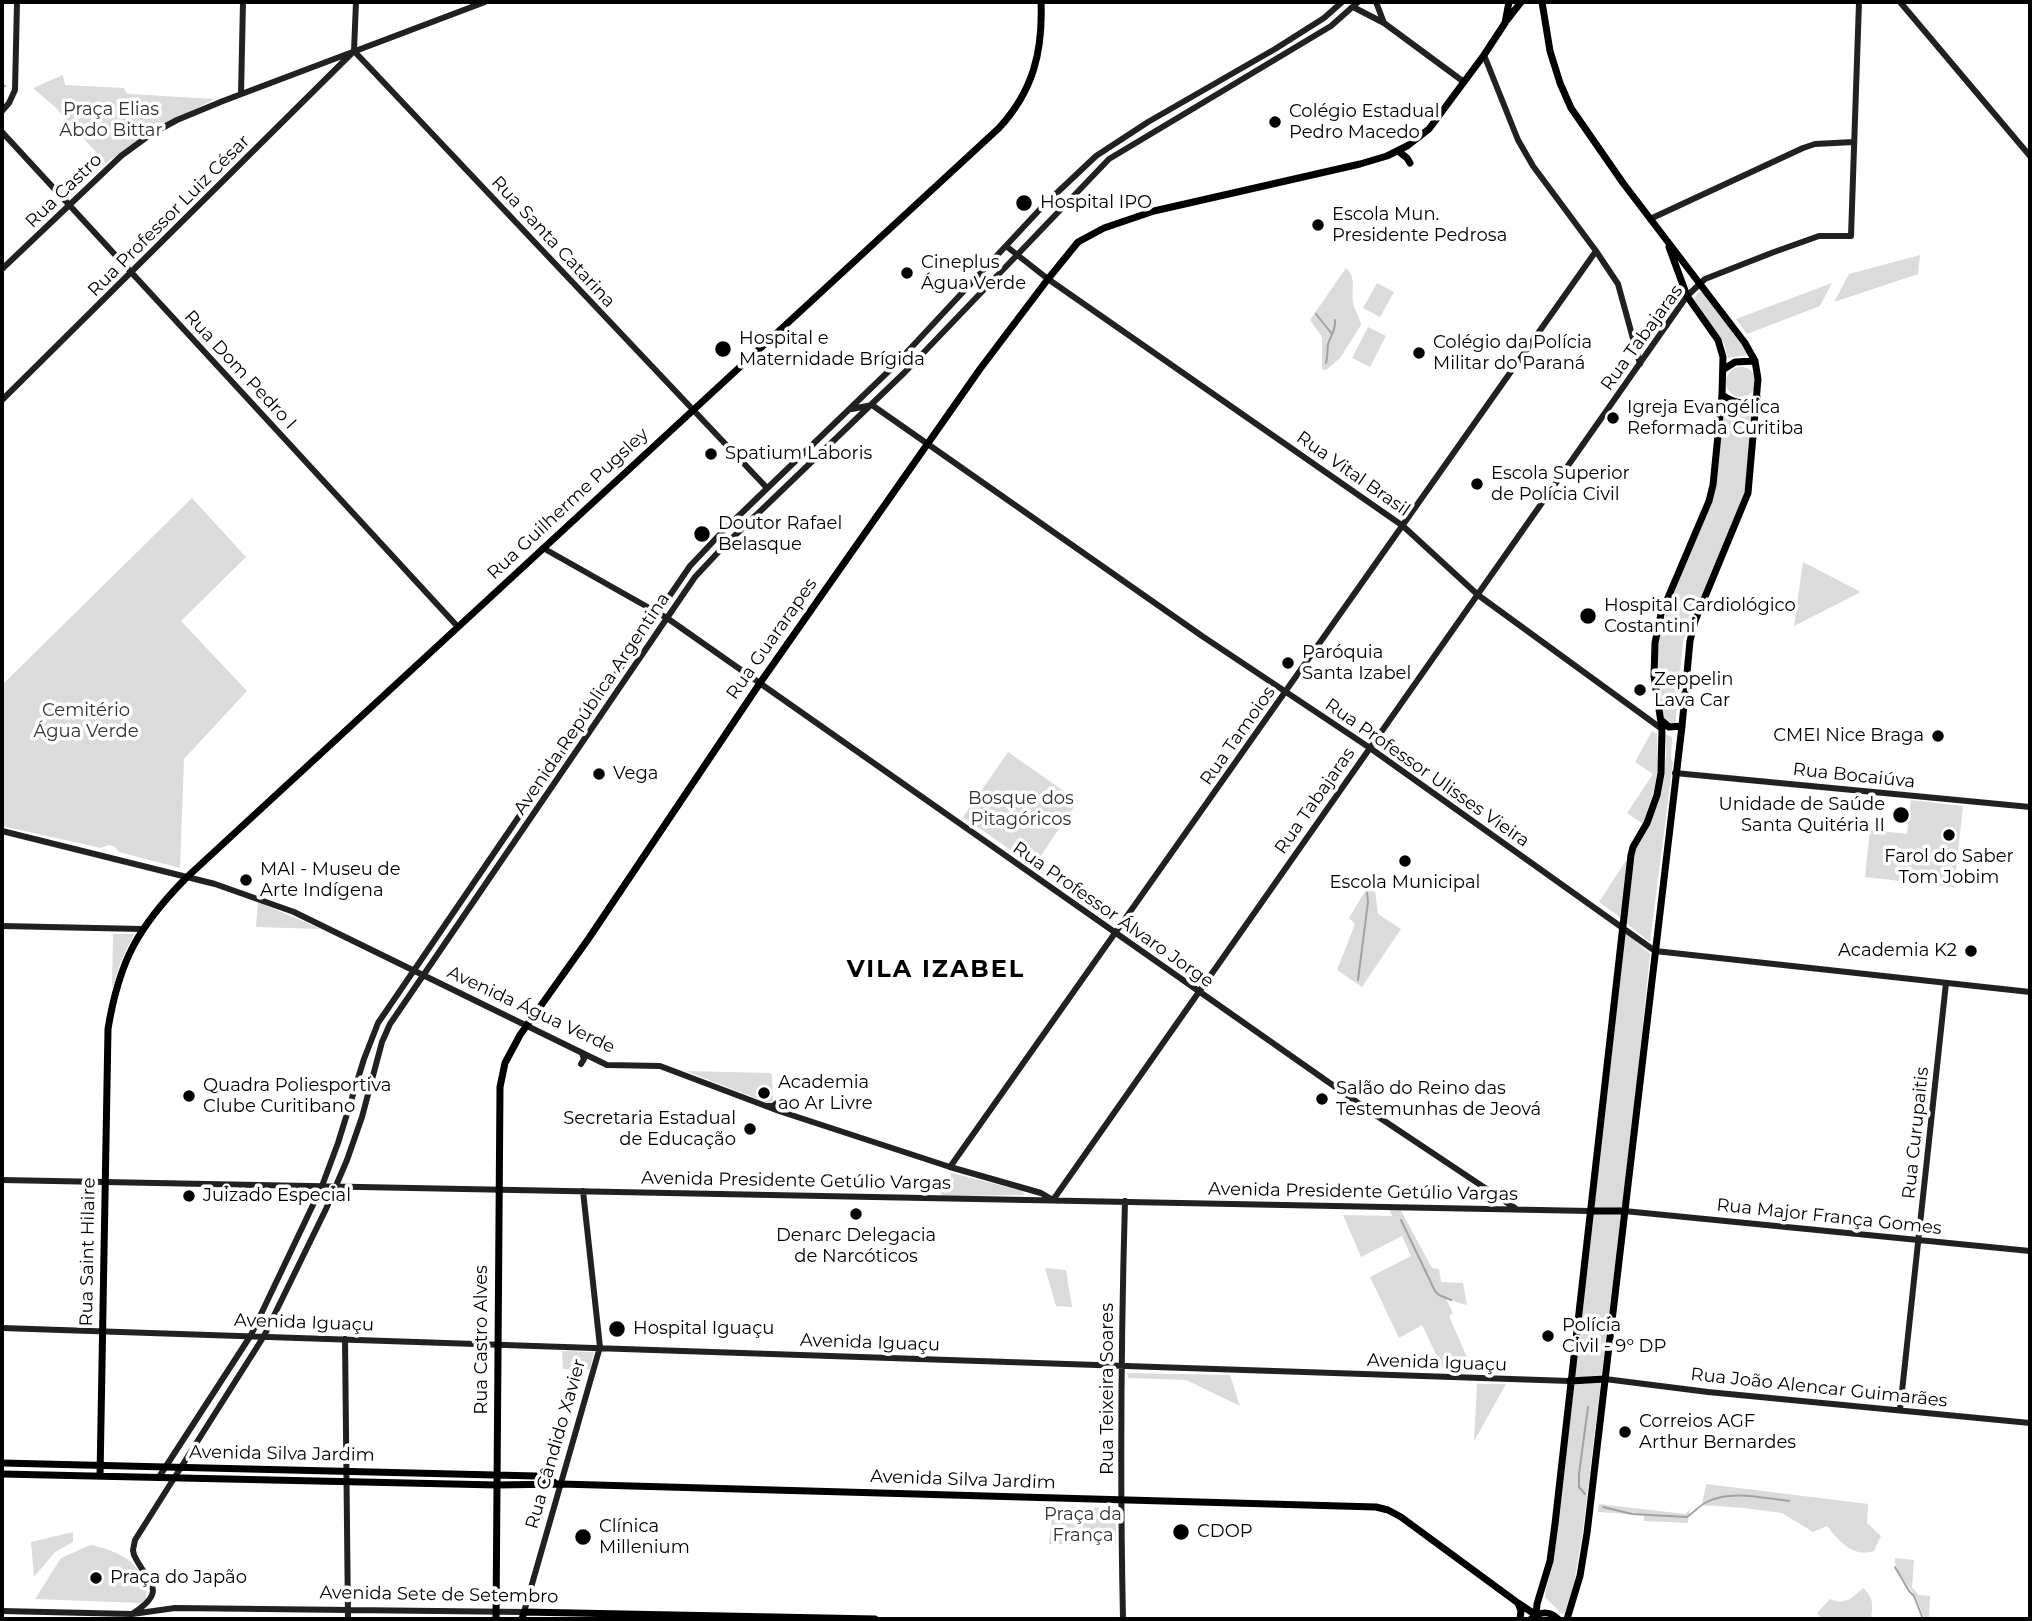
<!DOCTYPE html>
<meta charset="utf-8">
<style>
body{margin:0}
#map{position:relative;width:2032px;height:1621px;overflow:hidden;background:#fff;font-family:Montserrat,sans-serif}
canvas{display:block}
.frame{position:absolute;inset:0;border:4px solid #000;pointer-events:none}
</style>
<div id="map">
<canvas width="2032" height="1621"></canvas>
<div class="frame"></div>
</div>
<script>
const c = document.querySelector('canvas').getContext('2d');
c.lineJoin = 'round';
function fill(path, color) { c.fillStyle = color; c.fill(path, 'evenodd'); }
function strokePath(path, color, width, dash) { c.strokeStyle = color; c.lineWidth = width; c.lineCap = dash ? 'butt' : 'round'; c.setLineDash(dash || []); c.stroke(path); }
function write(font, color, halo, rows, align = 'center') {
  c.font = font + ' Montserrat,sans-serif'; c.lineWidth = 7; c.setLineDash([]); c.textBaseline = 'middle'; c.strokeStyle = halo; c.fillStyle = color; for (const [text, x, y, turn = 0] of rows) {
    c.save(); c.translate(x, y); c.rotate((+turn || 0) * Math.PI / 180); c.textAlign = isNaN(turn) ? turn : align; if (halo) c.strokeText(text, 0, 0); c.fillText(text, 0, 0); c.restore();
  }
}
const green = new Path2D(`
 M63,75L65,85L124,88L126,93L130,94L215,99L145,135L106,163L55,107L33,88Z
 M1920,255L1918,274L1834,302L1849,274Z
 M1346,268C1357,278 1351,290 1353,302C1354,310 1360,317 1361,325L1340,358L1326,370L1322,369V337L1310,320Z
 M1377,283L1394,292L1380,317L1363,308Z
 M1832,283L1820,306L1747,334L1736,319Z
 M1699,292H1702L1708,300L1743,346L1748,355L1728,358L1724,344L1694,299Z
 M1368,327L1386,336L1370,367L1352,358Z
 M1726 382a15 15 0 1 1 30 0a15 15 0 1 1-30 0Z
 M1725,400L1753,402L1745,490L1741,505L1683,641L1675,727L1664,722L1657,655L1662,626L1682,567L1714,493Z
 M192,498L246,557L181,621L247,691L184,759L180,868L119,852L115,847L109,845L101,848L2,826V685Z
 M1803,562L1861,592L1794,626Z
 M1652,731L1657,734L1658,765L1655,787L1643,824L1627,813L1653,774L1635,762Z
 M1665,734L1672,737L1671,758L1673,763L1650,942L1626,923L1636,847L1662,785L1666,754Z
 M1008,752L1078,801L1034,866L963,817Z
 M1911,800L1963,806L1954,887L1865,877L1870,830L1907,834Z
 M1627,859L1620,917L1599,902Z
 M1367,888L1375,890L1378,914L1401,929L1362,987L1337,970L1355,924L1349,918Z
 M258,902L321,929L256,927Z
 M1623,930L1650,954L1636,1091L1583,1529L1574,1584L1564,1614H1562L1545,1597V1594L1553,1563L1570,1381Z
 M113,934H134L121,961L112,989Z
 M686,1071L770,1073L772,1075L773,1101L768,1103Z
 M952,1173L1023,1191L1024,1195L943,1196L940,1193L941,1190Z
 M1389,1209H1400L1432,1268L1439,1269L1441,1282L1463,1283L1467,1305L1446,1299L1453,1313L1449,1316L1470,1364V1369H1443L1422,1325L1399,1338L1370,1277L1411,1256L1402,1236L1361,1257L1343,1215L1392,1216Z
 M1045,1268L1066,1270L1072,1307L1056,1306Z
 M562,1351L594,1352L590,1369H563Z
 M1127,1373L1230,1375L1240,1406L1186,1380L1128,1378Z
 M1477,1384H1506L1474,1441Z
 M1706,1484L1868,1504L1867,1523L1881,1536L1874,1551C1853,1558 1839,1541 1827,1526L1813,1532L1782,1513L1744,1508L1702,1505Z
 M1599,1504L1685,1514L1690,1509L1688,1523L1644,1521V1515L1598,1512Z
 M1053,1507L1116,1508V1544H1049Z
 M73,1532V1542L55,1552L34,1577L31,1542Z
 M90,1545C119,1550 150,1566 146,1601L141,1603L35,1599L61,1558Z
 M1895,1558L1914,1560L1912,1588L1914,1589L1918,1595L1930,1596L1929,1619H1925C1922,1612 1919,1605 1916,1598C1910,1586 1894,1572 1895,1558Z
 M1863,1588C1874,1598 1873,1605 1871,1619H1822L1817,1613L1830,1599C1845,1606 1852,1598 1863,1588Z`);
const stream = new Path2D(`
 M2,85L5,86
 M1316,314L1332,334
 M1326,363C1328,356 1327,351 1328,344C1331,335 1336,330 1335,320
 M1358,980L1368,902L1367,892
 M1401,1220L1435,1291L1439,1295L1451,1300
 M1585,1494L1579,1487V1474L1588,1407
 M1603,1507L1632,1514L1687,1517C1693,1513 1698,1507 1705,1503C1729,1489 1762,1498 1789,1501
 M1895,1567L1909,1591L1914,1596L1923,1619`);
const secondary = new Path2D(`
 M356,2L354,51L767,488
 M1376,2L1384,23
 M1900,2L2030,156
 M1353,7L1384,23L1464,82
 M1484,55L1518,140L1533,166L1596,251L1618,284L1640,364
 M241,94L243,2
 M2,111L9,103L15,90L17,2
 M2,132L458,627
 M1650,219L1803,148L1815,144L1854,142
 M1006,246L1048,279L1403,526L1478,595L1662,729
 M2,269L121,156L151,134L177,120L223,101L485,2
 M2,400L351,54
 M852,409L872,405L1202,636L1370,748L1655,951L2030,992
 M543,548L667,618L1371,1112L1515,1208
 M1675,773L2030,807
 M2,831L215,884L294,912L607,1065L660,1066L779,1111L950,1167L1041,1193L1053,1200L1687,296L1705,279L1774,252L1819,236H1851L1859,2
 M2,926L142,929
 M581,1064L584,1059L582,1053
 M767,1106H773L779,1101
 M950,1167L1596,251
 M2,1180L1590,1211
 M1624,1211L2030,1251
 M2,1328L1570,1381
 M345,1339L348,1619
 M1605,1379L1708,1392L2030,1423
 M1900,1410L1946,983
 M159,1477L251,1335L322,1186L338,1143L364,1059L378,1023L690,566L724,530L894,366L1044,205L1096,156L1148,122L1275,49L1324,18L1342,2
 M2,1611L132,1614L175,1608L524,1612L600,1347L583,1191
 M132,1614C170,1590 147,1583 134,1555L133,1550L135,1540L264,1336L326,1209L347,1160L362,1117L382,1042L390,1024L695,577L724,546L905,372L1109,159L1331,26L1358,2
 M1123,1619C1120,1480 1121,1341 1125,1201`);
const primary = new Path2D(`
 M1542,2L1550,51L1560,83L1571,108L1623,183L1745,343L1755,361L1758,379L1748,493L1695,621L1690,641L1682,726L1587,1533L1580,1576L1567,1619
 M1507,20L1521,2
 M1398,151L1407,158L1410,163
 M1724,369L1735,362L1755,361
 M1722,395C1735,404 1744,405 1757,397
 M1662,721L1669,727L1682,726
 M1590,1211H1624
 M1570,1381L1605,1379
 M2,1463L536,1476L554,1482
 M2,1474L497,1485L561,1484L1376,1507L1388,1510L1401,1517L1518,1603L1536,1615
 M100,1476L108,1029C119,961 138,927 186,878L999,128C1033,91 1043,52 1041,2
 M1518,1603L1521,1611L1520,1619
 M1536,1615L1537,1604L1550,1561L1555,1524L1631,855L1633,847L1647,823L1657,795L1661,773L1662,729L1654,676L1655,643L1661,614L1709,501L1713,485L1722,395L1723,357L1718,340L1687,296L1669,247
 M496,1619L500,1087L505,1063L520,1035L589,938L760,683L980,369L1048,279L1078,242L1104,228L1154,211L1360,164L1387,156L1407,146L1429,129L1484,55L1505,23L1509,2
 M522,1619L524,1612L875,1619
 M1531,1619C1540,1611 1550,1611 1558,1619`);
const markers = [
 [1275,122,7,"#000"],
 [1024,203,9,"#000"],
 [1318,225,7,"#000"],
 [907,273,7,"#000"],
 [723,349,9,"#000"],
 [1419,353,7,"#000"],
 [1613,418,7,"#000"],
 [711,454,7,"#000"],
 [1477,484,7,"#000"],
 [702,534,9,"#000"],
 [1588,616,9,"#000"],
 [1288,663,7,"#000"],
 [1640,690,7,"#000"],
 [1938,736,7,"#000"],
 [599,774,7,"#000"],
 [1901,815,9,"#000"],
 [1949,835,7,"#000"],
 [1405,861,7,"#000"],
 [246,880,7,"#000"],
 [1971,951,7,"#000"],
 [764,1093,7,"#000"],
 [189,1096,7,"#000"],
 [1322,1099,7,"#000"],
 [750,1129,7,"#000"],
 [189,1196,7,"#000"],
 [856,1214,7,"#000"],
 [617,1329,9,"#000"],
 [1548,1336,7,"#000"],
 [1625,1432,7,"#000"],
 [1181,1532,9,"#000"],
 [583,1537,9,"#000"],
 [96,1578,7,"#000"]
];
const parkNames = [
 ["Praça Elias",111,110],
 ["Abdo Bittar",111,131],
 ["Cemitério",86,711],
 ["Água Verde",86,732],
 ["Bosque dos",1021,799],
 ["Pitagóricos",1021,820],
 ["Praça da",1083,1515],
 ["França",1083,1536]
];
const poiNames = [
 ["Colégio Estadual",1289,112],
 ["Pedro Macedo",1289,133],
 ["Hospital IPO",1040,203],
 ["Escola Mun.",1332,215],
 ["Presidente Pedrosa",1332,236],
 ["Cineplus",921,263],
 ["Água Verde",921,284],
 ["Hospital e",739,339],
 ["Maternidade Brígida",739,360],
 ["Colégio da Polícia",1433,343],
 ["Militar do Paraná",1433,364],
 ["Igreja Evangélica",1627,408],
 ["Reformada Curitiba",1627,429],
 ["Spatium Laboris",725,454],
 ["Escola Superior",1491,474],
 ["de Polícia Civil",1491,495],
 ["Doutor Rafael",718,524],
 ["Belasque",718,545],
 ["Hospital Cardiológico",1604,606],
 ["Costantini",1604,627],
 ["Paróquia",1302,653],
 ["Santa Izabel",1302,674],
 ["Zeppelin",1654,680],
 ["Lava Car",1654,701],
 ["CMEI Nice Braga",1924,736,"right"],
 ["Vega",613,774],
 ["Unidade de Saúde",1885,805,"right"],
 ["Santa Quitéria II",1885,826,"right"],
 ["Farol do Saber",1949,857,"center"],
 ["Tom Jobim",1949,878,"center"],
 ["MAI - Museu de",260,870],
 ["Arte Indígena",260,891],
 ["Escola Municipal",1405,883,"center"],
 ["Academia K2",1957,951,"right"],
 ["Academia",778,1083],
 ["ao Ar Livre",778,1104],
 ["Quadra Poliesportiva",203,1086],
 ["Clube Curitibano",203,1107],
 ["Salão do Reino das",1336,1089],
 ["Testemunhas de Jeová",1336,1110],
 ["Secretaria Estadual",736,1119,"right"],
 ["de Educação",736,1140,"right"],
 ["Juizado Especial",203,1196],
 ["Denarc Delegacia",856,1236,"center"],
 ["de Narcóticos",856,1257,"center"],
 ["Polícia",1562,1326],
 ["Civil - 9º DP",1562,1347],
 ["Hospital Iguaçu",633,1329],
 ["Correios AGF",1639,1422],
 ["Arthur Bernardes",1639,1443],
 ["Clínica",599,1527],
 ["Millenium",599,1548],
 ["CDOP",1197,1532],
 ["Praça do Japão",110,1578]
];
const streetNames = [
 ["Rua Castro",64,191,-44],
 ["Rua Professor Luiz César",169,216,-45],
 ["Rua Santa Catarina",553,242,47],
 ["Rua Tabajaras",1642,338,-54],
 ["Rua Dom Pedro I",240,370,47],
 ["Rua Vital Brasil",1353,474,35],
 ["Rua Guilherme Pugsley",568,504,-43],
 ["Rua Guararapes",772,639,-55],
 ["Avenida República Argentina",592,704,-56],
 ["Rua Tamoios",1238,736,-55],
 ["Rua Professor Ulisses Vieira",1427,773,35],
 ["Rua Bocaiúva",1854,776,6],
 ["Rua Tabajaras",1315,801,-55],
 ["Rua Professor Álvaro Jorge",1113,915,35],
 ["Avenida Água Verde",531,1010,25],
 ["Rua Curupaitis",1916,1133,-84],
 ["Avenida Presidente Getúlio Vargas",796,1181,1],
 ["Avenida Presidente Getúlio Vargas",1363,1192,1],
 ["Rua Major França Gomes",1829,1217,6],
 ["Rua Saint Hilaire",88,1252,-89],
 ["Avenida Iguaçu",304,1323,2],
 ["Rua Castro Alves",482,1340,-90],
 ["Avenida Iguaçu",870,1343,2],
 ["Avenida Iguaçu",1437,1363,2],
 ["Rua João Alencar Guimarães",1819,1388,6],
 ["Rua Teixeira Soares",1108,1389,-90],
 ["Rua Cândido Xavier",556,1444,-74],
 ["Avenida Silva Jardim",282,1454,1],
 ["Avenida Silva Jardim",963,1480,2],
 ["Avenida Sete de Setembro",439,1595,1]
];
const districtNames = [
 ["VILA IZABEL",936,970]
];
fill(green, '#dbdbdb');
strokePath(stream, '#a2a2a2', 2);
strokePath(secondary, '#212121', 6);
strokePath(primary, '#000', 7);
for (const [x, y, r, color] of markers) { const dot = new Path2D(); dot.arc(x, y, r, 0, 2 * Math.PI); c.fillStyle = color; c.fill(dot); strokePath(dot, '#fff', 2.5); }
write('18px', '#323232', '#fff', parkNames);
write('18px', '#000', '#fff', poiNames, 'left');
write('18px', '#000', '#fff', streetNames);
c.letterSpacing = '2px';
write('bold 24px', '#000', '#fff', districtNames);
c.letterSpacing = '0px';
</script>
